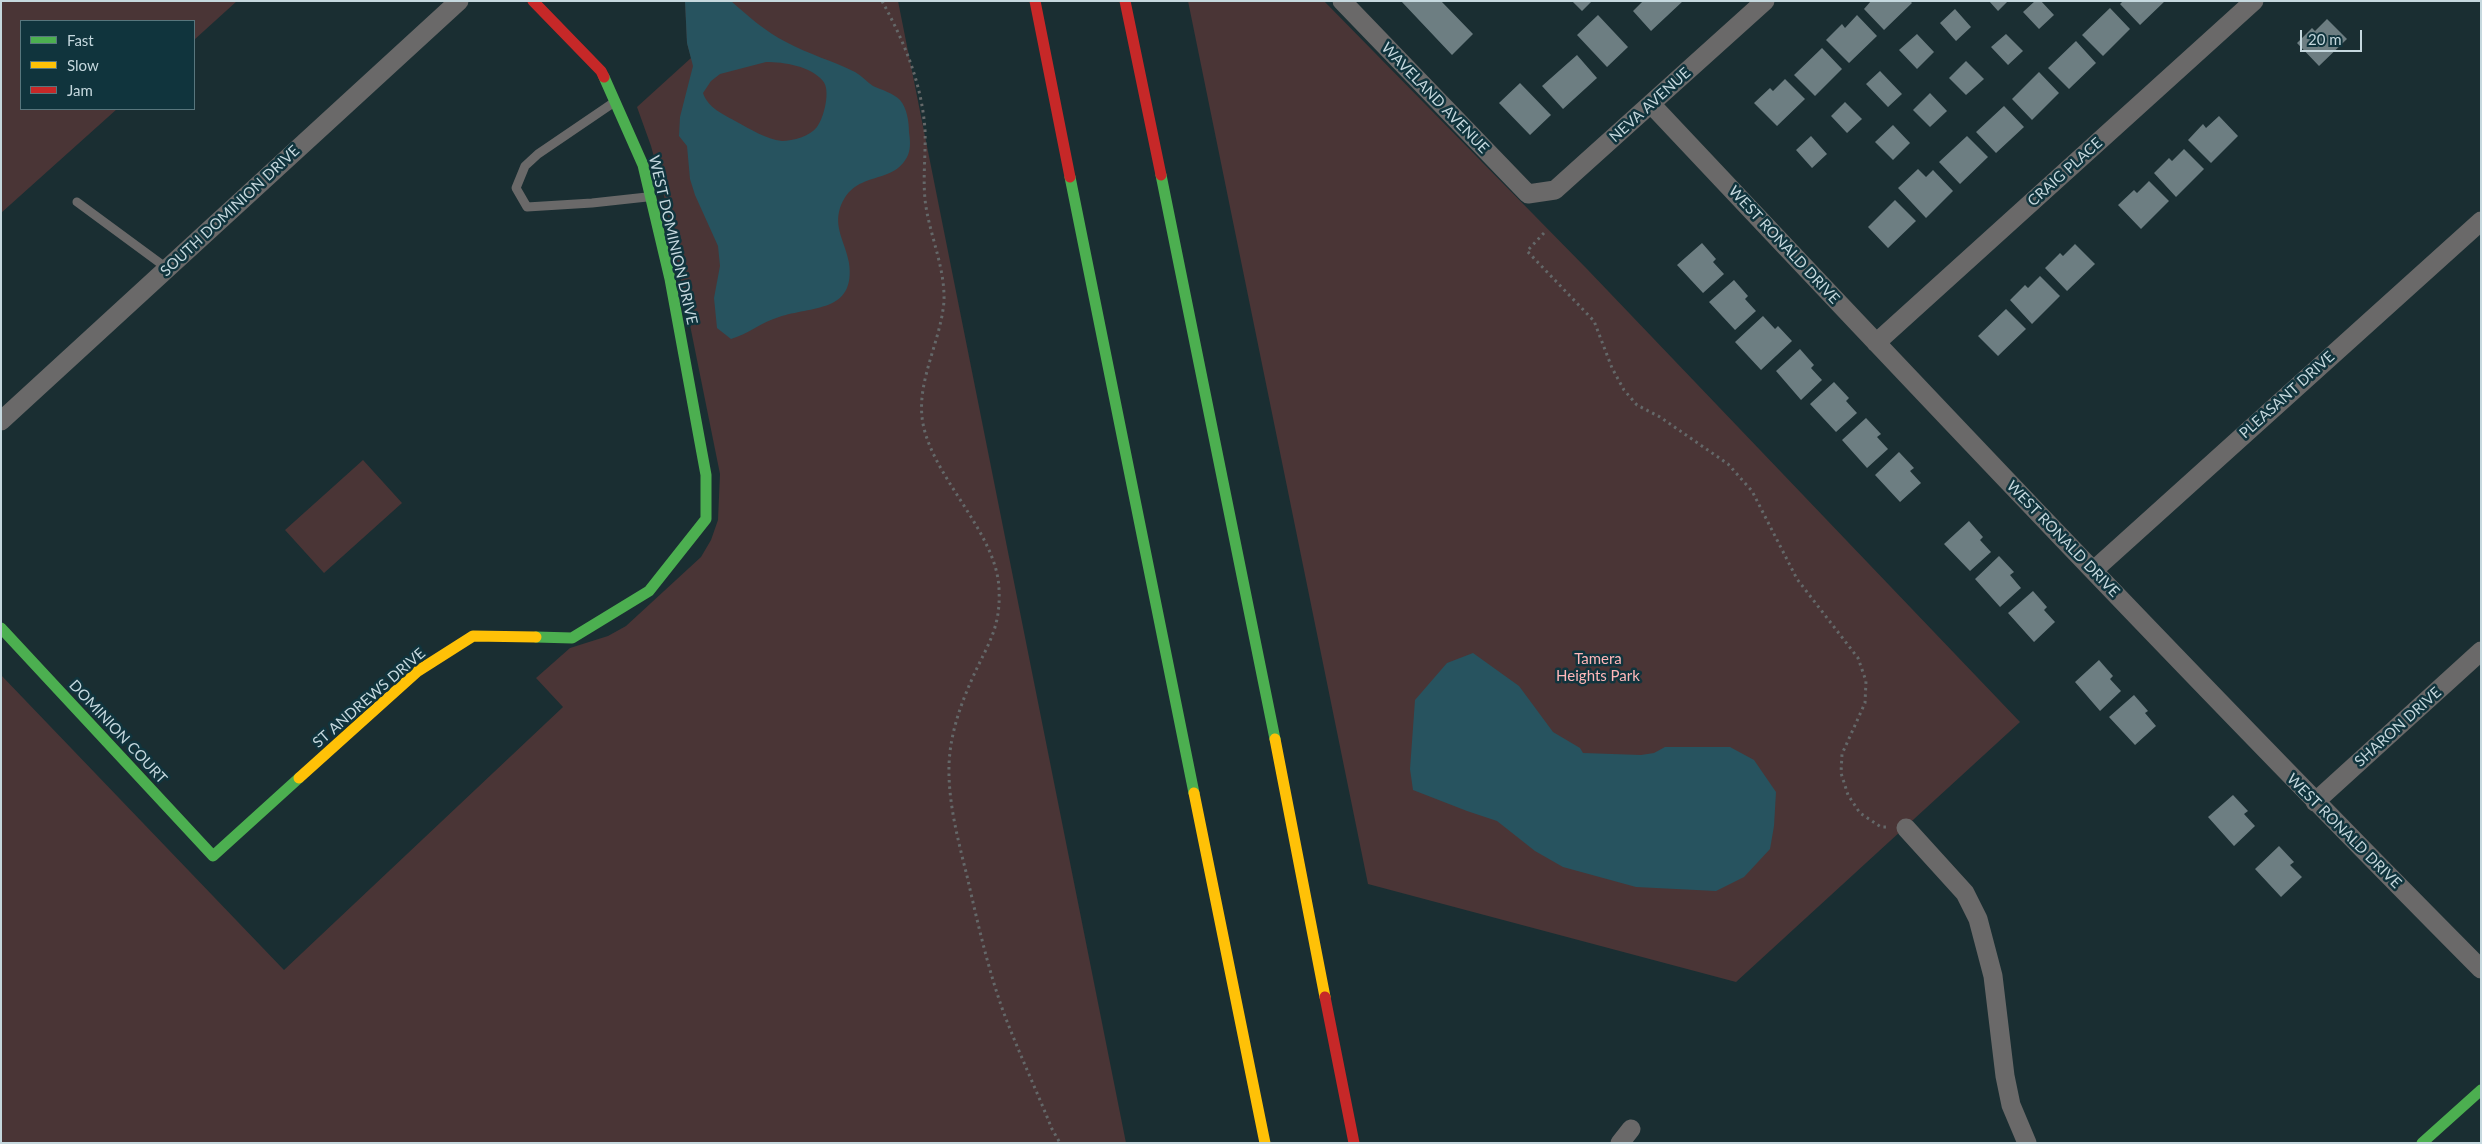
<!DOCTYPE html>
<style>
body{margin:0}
#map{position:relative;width:2482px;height:1144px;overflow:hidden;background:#1a2e32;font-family:Lato,sans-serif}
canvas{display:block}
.frame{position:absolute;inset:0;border:2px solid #c5d8de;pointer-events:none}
.legend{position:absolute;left:20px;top:20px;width:175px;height:90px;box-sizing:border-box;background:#10343d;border:1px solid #58767d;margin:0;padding:6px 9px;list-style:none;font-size:15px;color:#c5d8de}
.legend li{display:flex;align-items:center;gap:10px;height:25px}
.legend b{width:25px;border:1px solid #58767d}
.scale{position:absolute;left:2300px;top:30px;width:62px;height:22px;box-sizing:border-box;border:2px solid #c5d8de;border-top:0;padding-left:6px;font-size:15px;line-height:18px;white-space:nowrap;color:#c5d8de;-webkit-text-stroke:4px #10343d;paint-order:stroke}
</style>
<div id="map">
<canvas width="2482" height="1144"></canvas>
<div class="frame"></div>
<ul class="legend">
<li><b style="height:6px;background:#4caf50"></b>Fast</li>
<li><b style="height:6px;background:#ffc107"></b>Slow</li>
<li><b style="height:6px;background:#c62828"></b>Jam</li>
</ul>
<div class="scale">20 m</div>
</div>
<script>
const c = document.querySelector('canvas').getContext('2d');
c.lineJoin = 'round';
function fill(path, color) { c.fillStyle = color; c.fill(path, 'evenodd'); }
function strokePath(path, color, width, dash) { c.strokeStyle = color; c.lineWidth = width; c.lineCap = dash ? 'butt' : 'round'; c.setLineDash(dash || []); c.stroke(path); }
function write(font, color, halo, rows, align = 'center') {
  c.font = font + ' Lato,sans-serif'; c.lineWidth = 5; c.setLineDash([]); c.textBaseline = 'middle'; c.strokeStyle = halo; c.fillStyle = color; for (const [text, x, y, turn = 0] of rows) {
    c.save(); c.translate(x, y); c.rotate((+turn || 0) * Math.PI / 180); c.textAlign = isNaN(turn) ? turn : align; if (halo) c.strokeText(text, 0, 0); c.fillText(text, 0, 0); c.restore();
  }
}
const green = new Path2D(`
 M1,1H237L194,40V21H21V109H117L1,213Z
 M685,1H898L1126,1143H1V675L284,970L563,707L536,678L570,648L608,636L626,626L701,557L711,540L718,520L720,474L662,186L651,146L637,107L691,58L687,43Z
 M1188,1H1324L1587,269L2020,722L1736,982L1368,884Z
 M363,460L402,503L324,573L285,530Z`);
const water = new Path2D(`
 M685,1H731C748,16 766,32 786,42C808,54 833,61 855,72C862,76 867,82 873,86C882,90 893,93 900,100C907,108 909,122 909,132C910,139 911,148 908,155C893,188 851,167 839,212C835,230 846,245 849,263C856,313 811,306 779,317C762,322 748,334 731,339L717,328L714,298L720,266L718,246L695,195L690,179L687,146L679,136L680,117L693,66L687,43ZM766,62C784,62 811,66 823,81C831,90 824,118 817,127C810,136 793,141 782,141C766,139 750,129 737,122C723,114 708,108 703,93L711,81L720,74Z
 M1473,653L1519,686L1553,732L1580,748L1583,753L1641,755L1654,753L1665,747H1730L1754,760L1776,792L1774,826L1770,849L1744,877L1716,891L1636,887L1563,867L1535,851L1497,821L1467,811L1413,790L1410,769L1415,700L1447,663Z`);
const building = new Path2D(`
 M1401,1H1441L1473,34L1452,55Z
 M1572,1H1592L1582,11Z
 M1643,1H1683L1651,31L1633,11Z
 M1871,1H1910L1912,3L1884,30L1864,9Z
 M1989,1H2008L1998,11Z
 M2035,1H2041L2054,15L2039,29L2023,12Z
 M2123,1H2165L2140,25L2120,4Z
 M2110,8L2130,29L2103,56L2082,35Z
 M1955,9L1971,27L1956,41L1940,23Z
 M1598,15L1628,47L1607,67L1577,35Z
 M1857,15L1877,36L1849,63L1826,40L1842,24L1845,28Z
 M2327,19L2347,39L2319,66L2297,43L2312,28L2315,31Z
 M1917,34L1934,52L1917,69L1899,50Z
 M2006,34L2023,51L2008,65L1991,47Z
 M2076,41L2096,63L2069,89L2048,68Z
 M1822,48L1842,69L1815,96L1794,75Z
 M1577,55L1597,78L1563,109L1542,86Z
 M1966,61L1984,79L1966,95L1949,78Z
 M1880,71L1902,94L1888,107L1866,84Z
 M2039,72L2059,93L2032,120L2012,99Z
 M1785,79L1805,99L1777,126L1754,103L1770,88L1773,91Z
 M1520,83L1551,115L1530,135L1499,103Z
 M1930,93L1947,111L1930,127L1913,110Z
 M1845,102L1862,119L1847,133L1831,116Z
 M2004,106L2024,127L1996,153L1976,132Z
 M2219,116L2238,136L2211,163L2188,140L2203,124L2206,128Z
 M1893,125L1910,143L1893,160L1875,142Z
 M1811,136L1827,154L1812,168L1796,150Z
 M1967,136L1988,157L1960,184L1939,162Z
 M2184,149L2204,169L2176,197L2154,173L2169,158L2172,161Z
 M1918,169L1926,177L1933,170L1953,191L1926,218L1898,188Z
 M2149,181L2169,201L2141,229L2118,205L2134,190L2137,193Z
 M1895,200L1916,221L1888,248L1868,227Z
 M1702,243L1716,259L1713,262L1724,274L1703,293L1677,265Z
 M2075,244L2095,264L2067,291L2045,268L2060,253L2063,256Z
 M2040,276L2060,296L2032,324L2010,300L2025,285L2028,288Z
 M1734,280L1748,296L1745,299L1756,311L1735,330L1709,302Z
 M2006,309L2026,329L1998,356L1978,336Z
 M1763,316L1775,329L1778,326L1792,341L1761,370L1735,342Z
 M1800,349L1814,365L1811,368L1822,380L1801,400L1776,371Z
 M1834,382L1849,398L1846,401L1857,413L1836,432L1810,404Z
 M1866,418L1881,434L1877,437L1888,449L1867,468L1842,440Z
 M1899,452L1914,468L1910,471L1921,483L1900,502L1875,475Z
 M1969,521L1983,537L1980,540L1991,552L1970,571L1944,544Z
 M1999,556L2014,572L2010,575L2021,588L2000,607L1975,579Z
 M2033,591L2047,607L2044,610L2055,622L2034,642L2008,613Z
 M2099,660L2113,676L2110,679L2121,691L2100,711L2075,682Z
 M2134,695L2148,711L2145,713L2156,726L2135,745L2109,717Z
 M2233,795L2248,811L2244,814L2255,826L2234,846L2208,817Z
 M2279,846L2294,862L2290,865L2302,877L2281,897L2255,869Z`);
const path = new Path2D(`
 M882,1C904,41 922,84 925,130C926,156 922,182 926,207C931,238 945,269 944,301C941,340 918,378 922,417C928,474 997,531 999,589C1001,629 987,645 972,679C960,706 950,735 949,765C948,802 958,840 967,876C977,920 987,965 1002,1008C1017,1049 1036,1089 1052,1129L1060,1143
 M1544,233L1527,251L1594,321L1612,368L1624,390L1637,405L1660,417L1728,464L1752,491L1797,579L1858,658L1866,681L1865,703L1842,754L1841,773L1848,795L1860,813L1881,827H1888`);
const lane = new Path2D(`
 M613,103L538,154L525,166L516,188L527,207L592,203L647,197
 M77,202L168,269`);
const street = new Path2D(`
 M1342,1L1528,194L1555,190L1765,1
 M1651,104C1925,395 2199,685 2481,969
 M1876,343L2254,1
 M1,421L459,1
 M2094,570L2481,221
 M2315,802L2481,651
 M1906,828L1965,893L1978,919L1993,976L2005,1076L2011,1105L2027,1143
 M1620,1143L1631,1129`);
const fast = new Path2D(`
 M1161,175L1275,739
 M1070,177L1194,793
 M1,628L213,856L299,778
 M536,637L572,638L649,591L706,519V475L670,279L643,165L604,77
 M2422,1143L2481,1090`);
const slow = new Path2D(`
 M1275,739L1325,997
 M299,778L418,671L473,636L536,637
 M1194,793L1265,1143`);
const jam = new Path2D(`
 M533,1L601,71L604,77
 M1035,1L1070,177
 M1125,1L1161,175
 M1325,997L1354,1143`);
const streetNames = [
 ["WAVELAND AVENUE",1435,98,46],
 ["NEVA AVENUE",1650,105,-42],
 ["CRAIG PLACE",2065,172,-42],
 ["SOUTH DOMINION DRIVE",230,211,-43],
 ["WEST DOMINION DRIVE",673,240,77],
 ["WEST RONALD DRIVE",1784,245,47],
 ["PLEASANT DRIVE",2287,395,-42],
 ["WEST RONALD DRIVE",2063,539,46],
 ["ST ANDREWS DRIVE",369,698,-41],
 ["SHARON DRIVE",2398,727,-42],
 ["DOMINION COURT",118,732,47],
 ["WEST RONALD DRIVE",2344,831,45]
];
const parkNames = [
 ["Tamera",1598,659],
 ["Heights Park",1598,676]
];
fill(green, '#4a3536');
fill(water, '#27535f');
fill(building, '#6d7e82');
strokePath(path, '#646869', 3, [2.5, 4]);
strokePath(lane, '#6a6969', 9);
strokePath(street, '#6a6969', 19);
strokePath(fast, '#4caf50', 11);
strokePath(slow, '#ffc107', 11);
strokePath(jam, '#c62828', 11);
write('15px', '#c5d8de', '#10343d', streetNames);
write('15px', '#ffb7b9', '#10343d', parkNames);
</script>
